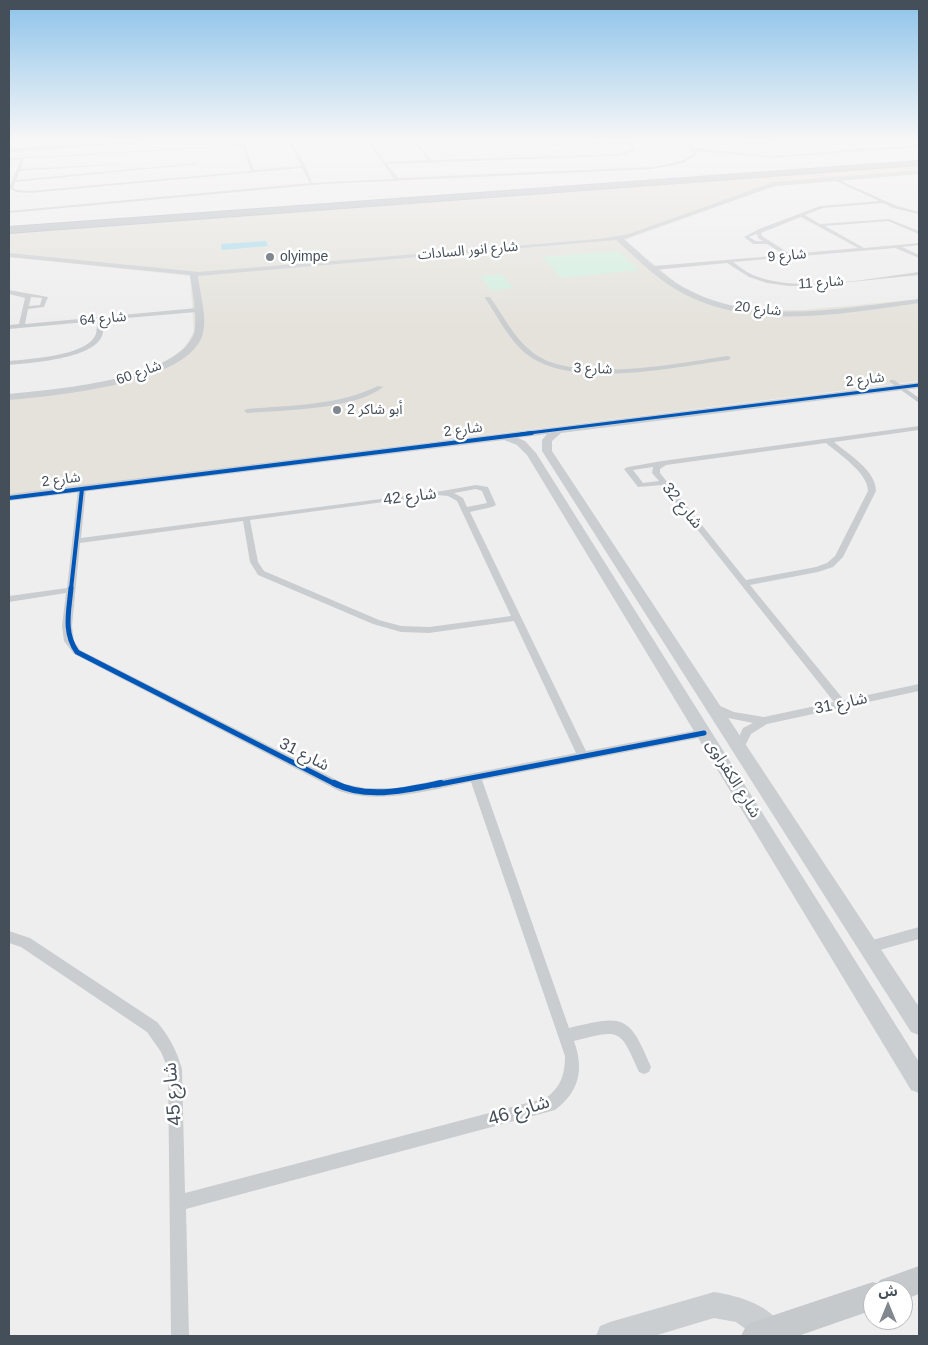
<!DOCTYPE html>
<meta charset="utf-8">
<style>
body{margin:0}
#map{position:relative;width:928px;height:1345px;overflow:hidden;background:#efeeee;font-family:Arial,"Noto Sans Arabic",sans-serif}
canvas{display:block}
.frame{position:absolute;inset:0;border:10px solid #454f5a;pointer-events:none}
.north{position:absolute;left:863px;top:1280px;width:50px;height:50px;box-sizing:border-box;background:#fff;border:1px solid #b5b9bd;border-radius:50%;rotate:0deg;font-size:14px;font-weight:700;line-height:20px;text-align:center;color:#454f5a}
.north::after{content:'';display:block;margin:auto;width:18px;height:22px;background:#80878e;clip-path:polygon(50% 0,100% 100%,50% 72%,0 100%)}
</style>
<div id="map">
<canvas width="928" height="1345"></canvas>
<div class="frame"></div>
<div class="north">ش</div>
</div>
<script>
const c = document.querySelector('canvas').getContext('2d');
c.lineJoin = 'round';
function fill(path, color) { c.fillStyle = color; c.fill(path, 'evenodd'); }
function strokePath(path, color, width, dash) { c.strokeStyle = color; c.lineWidth = width; c.lineCap = dash ? 'butt' : 'round'; c.setLineDash(dash || []); c.stroke(path); }
function write(font, color, halo, rows, align = 'center') {
  c.font = font + ' Arial,"Noto Sans Arabic",sans-serif'; c.lineWidth = 5; c.setLineDash([]); c.textBaseline = 'middle'; c.strokeStyle = halo; c.fillStyle = color; for (const [text, x, y, turn = 0] of rows) {
    c.save(); c.translate(x, y); c.rotate((+turn || 0) * Math.PI / 180); c.textAlign = isNaN(turn) ? turn : align; if (halo) c.strokeText(text, 0, 0); c.fillText(text, 0, 0); c.restore();
  }
}
const commercial = new Path2D(`
 M919,160V174L772,187L625,240L679,285L706,298L730,305L767,310H804L919,299V381L9,494V395L85,386L130,376L156,366L175,355L184,348L194,332L190,276L9,257V226Z`);
const green = new Path2D(`
 M322,249L325,256L287,260L284,252Z
 M618,251L640,270L561,278L542,257Z
 M501,274L513,288L491,291L480,276Z`);
const water = new Path2D(`
 M266,241L268,246L222,250L221,244Z`);
const street = new Path2D(`
 M348,139L347,140L292,143L306,167L312,183L394,179L366,139H368L385,162L428,160L412,139H414L432,160L616,154L632,150L631,146L628,144L467,147L624,142L621,139H624L634,145L636,151L616,156L387,164L398,178L653,167L681,161L694,154L689,149L690,147L675,139L692,145L694,148L771,156L859,149L834,140L750,145L720,139L750,143L836,139L864,149L919,145V147L771,158L696,151L697,155L683,163L653,169L324,184L9,213V211L310,183L302,168L30,193L16,192L9,188L21,159L9,160V158ZM289,143L301,166L254,170L245,146ZM242,146L251,171L30,191L18,190L13,188L15,182L198,164L196,163L16,180L20,171L142,163L21,169L24,159Z
 M834,178L897,206L919,212V214L893,208L883,203L823,208L805,215L820,224L889,219L919,231V234L888,221L825,226L864,248L919,243V245L902,247L919,255V258L895,248L733,262C740,267 746,272 753,275C799,294 871,278 919,272V275L811,286H789L767,283L749,277L727,263L654,270L651,268L654,266L785,255L767,244H753L744,237L759,229L820,206L879,201L834,180ZM801,217L858,248L790,254L762,236L761,233ZM757,234L758,238L763,241H756L749,237Z
 M9,290L48,297L44,307L28,309L25,324L197,308L200,310L197,312L103,320C103,325 104,332 102,336C93,359 30,363 9,365V361C29,359 85,356 95,336C97,333 97,325 97,321L9,329V325L19,324L25,298L9,294ZM31,297L42,298L40,305L29,306Z
 M486,297H490C503,315 514,338 532,352C574,385 677,363 728,356L731,358L728,360C674,367 576,389 529,356C510,342 498,317 485,298Z
 M890,380H894L919,398V403L890,382Z
 M378,386L383,387C355,410 283,410 247,413L244,411L247,409C291,405 337,406 378,386Z
 M919,426V430L834,442C848,454 876,470 876,491L843,557L833,567L818,572L750,585L844,700L919,684V691L767,724L751,734L743,750H735L734,747L743,728L753,723L728,718L709,710L708,707L709,704L713,703L734,712L764,717L834,702L662,485L638,487L624,469L628,467L662,461ZM826,443C839,454 868,473 868,491L835,556L827,563L816,567L746,580L660,473V469L666,465ZM653,467L652,473L659,481L643,483L633,470Z
 M476,485L488,487L496,505L492,507L470,512L586,751L704,729L708,730L709,733L708,736L704,737L482,780L569,1028C623,1015 629,1014 651,1067L649,1072L644,1074L639,1072C620,1028 620,1029 574,1041C584,1069 580,1091 555,1110L186,1209L189,1336H171L168,1069L161,1052L147,1032L21,947L9,943V931L30,938L157,1022C169,1036 177,1051 182,1069L185,1193L546,1098C561,1087 565,1074 565,1056L471,782C429,790 382,805 339,791L74,654L64,641L62,626L66,593L9,602V596L67,588L78,489L82,487L86,489L81,538L442,491ZM476,489L482,491L487,503L467,507L463,498L454,493ZM436,495L448,496L457,501L511,616L429,627L401,626L379,620L264,571L258,562L250,520ZM243,521L250,562L258,575L373,624L401,632L429,633L514,621L576,753L397,788H365L345,784L80,650L74,641L72,626L80,543Z
 M919,927V939L869,953L864,951L862,947L864,943L869,941Z`);
const secondary = new Path2D(`
 M182,139H205L9,152V148Z
 M919,170V174L775,186L624,239C643,256 661,274 683,287C754,327 842,308 919,299V303C840,314 745,333 672,287C652,274 634,256 616,240L198,276C200,294 207,316 203,333C191,384 52,396 9,400V394C54,389 171,381 193,336C199,323 192,290 190,275L9,257V253L199,272L598,239L629,234L774,182Z
 M919,382V388L561,433L552,441V451L919,1007V1035L911,1032L542,451V440L547,434L518,438L525,441L536,453L919,1062V1093L911,1090L527,455L517,445L504,440L9,501V494Z
 M714,1292C739,1296 773,1305 784,1331L781,1336H755L736,1322L714,1318L654,1336H596L600,1326L610,1322Z`);
const primary = new Path2D(`
 M919,1266V1294L903,1300V1290H873V1310L798,1336H741L746,1326L756,1321L873,1282L878,1284L880,1280Z`);
const highway = new Path2D(`
 M919,161V165L9,233V227Z`);
const cyclewayFar3 = new Path2D(`
 M521,434L919,385`);
const cyclewayFar2 = new Path2D(`
 M9,498L532,433
 M71,589L82,489`);
const cyclewayFar1 = new Path2D(`
 M71,588C69,611 63,632 77,652L337,785
 M435,785L704,733`);
const cycleway = new Path2D(`
 M334,783C367,800 407,790 441,783`);
const markers = [
 [270,257,5,"#80878e"],
 [337,410,5,"#80878e"]
];
const farStreetnames = [
 ["شارع انور السادات",468,251,-5],
 ["شارع 9",787,256,-5],
 ["شارع 11",821,283,-4],
 ["شارع 20",758,309,6],
 ["شارع 64",103,319,-5],
 ["شارع 3",593,369,2],
 ["شارع 60",139,373,-20],
 ["شارع 2",865,380,-7],
 ["شارع 2",463,430,-7],
 ["شارع 2",61,480,-7]
];
const farPoinames = [
 ["olyimpe",280,257],
 ["أبو شاكر 2",347,410]
];
const streetNames = [
 ["شارع 42",410,497,-7],
 ["شارع 32",682,506,51],
 ["شارع 31",841,704,-12],
 ["شارع 31",304,755,27],
 ["شارع الكفراوى",733,779,58]
];
const nearStreetnames = [
 ["شارع 45",173,1094,-95],
 ["شارع 46",519,1111,-17]
];
fill(commercial, '#e4e2db');
fill(green, '#d2eedf');
fill(water, '#a6daed');
strokePath(highway, '#b3b7be', 2);
fill(street, '#cacdcf');
fill(secondary, '#caced1');
fill(primary, '#c5c9cc');
fill(highway, '#babfc4');
strokePath(cyclewayFar3, '#0057b8', 3);
strokePath(cyclewayFar2, '#0057b8', 4);
strokePath(cyclewayFar1, '#0057b8', 5);
strokePath(cycleway, '#0057b8', 6);
const sky = c.createLinearGradient(0, 0, 0, 327);
sky.addColorStop(0, '#8dc3ea');
sky.addColorStop(0.43, '#f8f7f7');
sky.addColorStop(1, '#f8f7f700');
c.fillStyle = sky;
c.fillRect(0, 0, 928, 327);
for (const [x, y, r, color] of markers) { const dot = new Path2D(); dot.arc(x, y, r, 0, 2 * Math.PI); c.fillStyle = color; c.fill(dot); strokePath(dot, '#fff', 2); }
write('14px', '#454f5a', '#fff', farStreetnames);
write('14px', '#454f5a', '#fff', farPoinames, 'left');
write('16px', '#454f5a', '#fff', streetNames);
write('19px', '#454f5a', '#fff', nearStreetnames);
</script>
